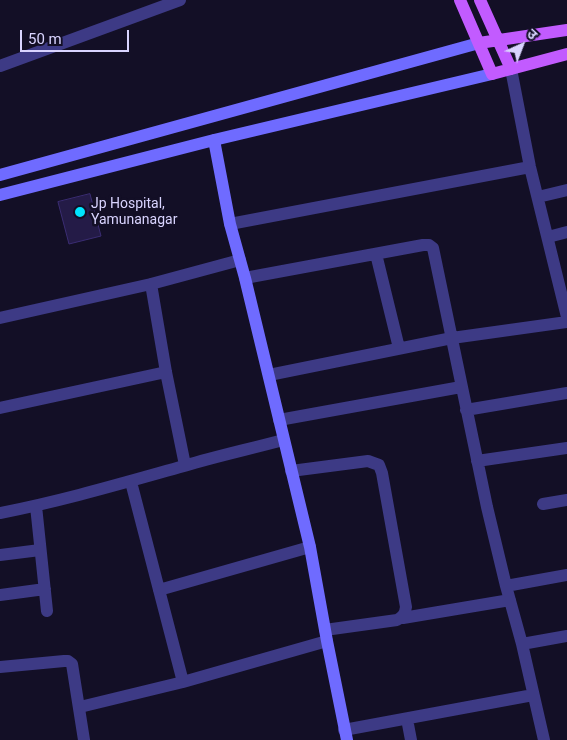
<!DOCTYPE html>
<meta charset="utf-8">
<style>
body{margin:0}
#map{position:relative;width:567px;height:740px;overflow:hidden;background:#130f26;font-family:Roboto,"Noto Sans Devanagari",sans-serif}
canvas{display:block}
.north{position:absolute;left:497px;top:20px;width:50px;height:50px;-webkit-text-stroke:4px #130f26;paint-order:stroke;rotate:43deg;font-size:14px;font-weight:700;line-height:20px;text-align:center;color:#d9d4ff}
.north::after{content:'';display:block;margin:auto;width:18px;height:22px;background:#d9d4ff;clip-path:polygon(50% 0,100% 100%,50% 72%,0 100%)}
.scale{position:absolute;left:20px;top:30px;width:109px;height:22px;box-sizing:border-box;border:2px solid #d9d4ff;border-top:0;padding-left:6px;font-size:15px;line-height:18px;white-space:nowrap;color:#d9d4ff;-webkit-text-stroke:4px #130f26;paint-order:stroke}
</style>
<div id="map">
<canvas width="567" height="740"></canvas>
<div class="north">उ</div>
<div class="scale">50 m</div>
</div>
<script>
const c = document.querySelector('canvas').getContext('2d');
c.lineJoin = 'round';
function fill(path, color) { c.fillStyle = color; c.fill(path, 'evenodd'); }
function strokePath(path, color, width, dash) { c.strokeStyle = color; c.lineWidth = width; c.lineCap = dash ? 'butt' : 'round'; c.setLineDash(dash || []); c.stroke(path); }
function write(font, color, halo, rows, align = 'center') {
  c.font = font + ' Roboto,sans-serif'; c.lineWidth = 5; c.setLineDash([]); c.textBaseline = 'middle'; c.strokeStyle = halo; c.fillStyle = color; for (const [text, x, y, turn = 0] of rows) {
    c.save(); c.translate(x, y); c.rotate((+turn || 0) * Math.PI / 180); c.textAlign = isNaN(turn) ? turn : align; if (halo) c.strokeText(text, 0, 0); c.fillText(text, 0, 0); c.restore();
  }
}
const building = new Path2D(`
 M90,194L101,236L69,244L58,202Z`);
const street = new Path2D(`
 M0,66L180,0
 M511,69L530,167L567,317
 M538,197L567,190
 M230,224L530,167
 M548,237L567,232
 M376,254L399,348
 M245,278L423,245H429L433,248L487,507L506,586L522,644L544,740
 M151,284L166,372L185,465
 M0,318L151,284L240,260
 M269,375L452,338L567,322
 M0,408L166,372
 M466,410L567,393
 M279,420L461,387
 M477,461L567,448
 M291,471L368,461L379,465L382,473L406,607C405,614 403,617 397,620L325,630
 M131,482L183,682
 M543,504L567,500
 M36,506L47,611
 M0,513C62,501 123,483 184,466C217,456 250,449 283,440
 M0,555L40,550
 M506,586L567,575
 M159,590L310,547
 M0,595L45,589
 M403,618L510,600
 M522,644L567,636
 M0,667L64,661H68L72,664L84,740
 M80,707L183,682L327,641
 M407,719L411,740
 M344,730L533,695`);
const secondary = new Path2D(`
 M214,140L230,224L245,278L310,547L327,641L347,740
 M0,175L479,43
 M0,195L214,140L492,74`);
const primary = new Path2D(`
 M460,0L492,74L567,54
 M480,0L511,69
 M479,43L567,30`);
const markers = [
 [80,212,6,"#00e5ff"]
];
const poiNames = [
 ["Jp Hospital,",91,204],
 ["Yamunanagar",91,220]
];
fill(building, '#241b47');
strokePath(building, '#3b2d73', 1);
strokePath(street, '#3d3a85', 12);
strokePath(secondary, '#6f6bff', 12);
strokePath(primary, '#c25bff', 12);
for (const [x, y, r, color] of markers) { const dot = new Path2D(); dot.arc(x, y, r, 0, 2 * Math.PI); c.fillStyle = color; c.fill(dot); strokePath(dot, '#130f26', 2); }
write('14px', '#d9d4ff', '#130f26', poiNames, 'left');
</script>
